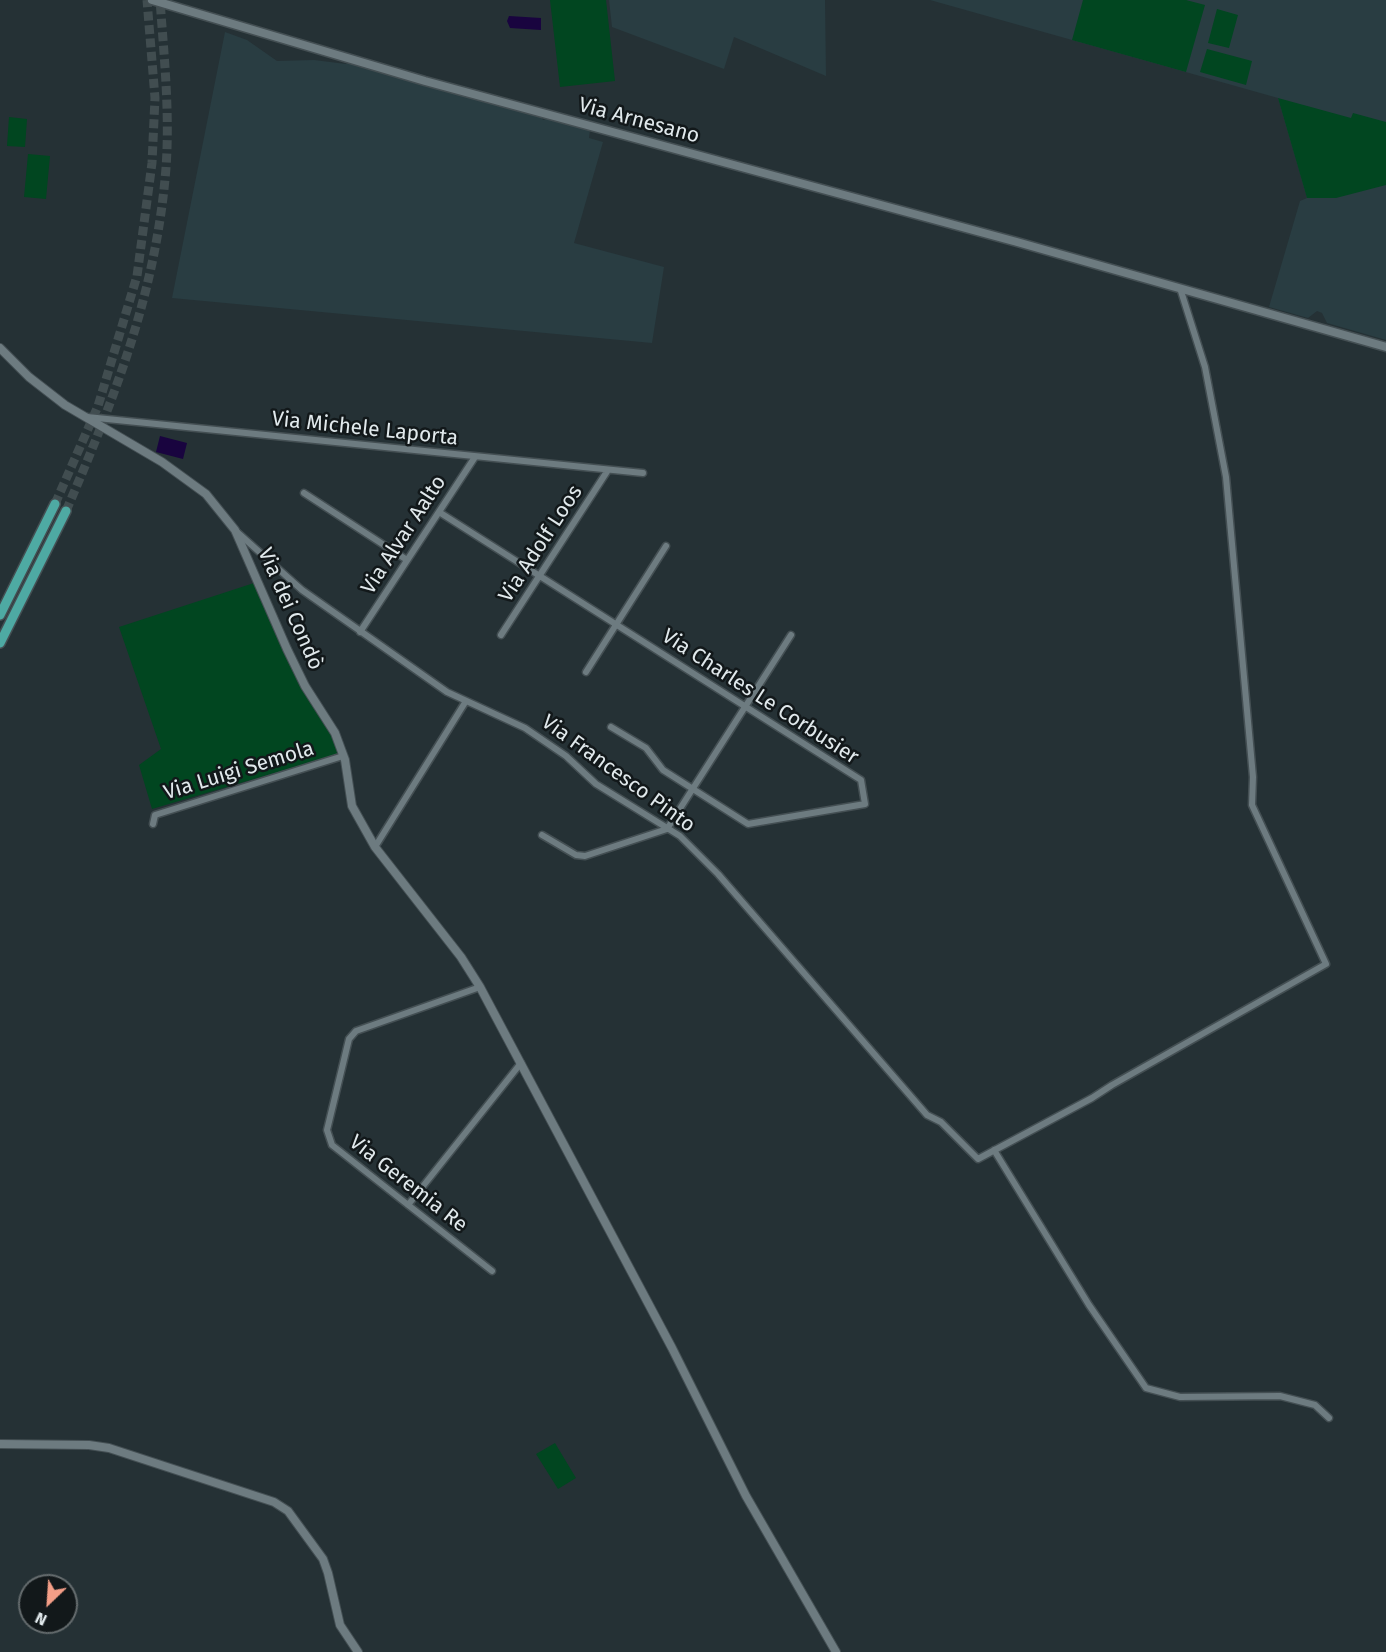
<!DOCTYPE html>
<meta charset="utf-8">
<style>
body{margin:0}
#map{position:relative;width:1386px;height:1652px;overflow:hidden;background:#253135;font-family:"Fira Sans",sans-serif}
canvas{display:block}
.north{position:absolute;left:18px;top:1574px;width:60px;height:60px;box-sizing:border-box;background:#12181a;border:2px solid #656c6e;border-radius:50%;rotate:205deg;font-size:16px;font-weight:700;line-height:24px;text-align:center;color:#e1e9ec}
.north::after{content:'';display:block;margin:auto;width:21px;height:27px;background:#f49e87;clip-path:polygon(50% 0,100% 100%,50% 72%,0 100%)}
</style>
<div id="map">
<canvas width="1386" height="1652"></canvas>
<div class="north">N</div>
</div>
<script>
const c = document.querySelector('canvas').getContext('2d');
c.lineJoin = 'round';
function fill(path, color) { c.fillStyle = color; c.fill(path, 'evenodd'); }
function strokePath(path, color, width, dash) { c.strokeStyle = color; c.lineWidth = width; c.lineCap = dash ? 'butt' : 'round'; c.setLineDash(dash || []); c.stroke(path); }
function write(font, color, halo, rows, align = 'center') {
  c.font = font + ' "Fira Sans",sans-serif'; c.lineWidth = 5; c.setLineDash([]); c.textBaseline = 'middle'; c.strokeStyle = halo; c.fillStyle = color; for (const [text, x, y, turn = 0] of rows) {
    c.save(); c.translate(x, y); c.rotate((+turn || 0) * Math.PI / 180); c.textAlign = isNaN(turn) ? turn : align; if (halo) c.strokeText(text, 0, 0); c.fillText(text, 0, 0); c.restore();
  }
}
const built = new Path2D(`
 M609,0H825L826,76L734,37L724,69L612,27Z
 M930,0H1386V340L1327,323L1322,313L1317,311L1308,318L1269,307L1300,201L1307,198L1278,98Z
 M225,32L247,40L277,61L314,60L346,64L350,62L541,116L543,120L549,118L590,130L589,138L603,142L574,243L664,267L652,343L172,298Z`);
const green = new Path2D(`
 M550,0H606L615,81L560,87Z
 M1083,0H1186L1205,5L1186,72L1072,40Z
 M1217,9L1238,15L1229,48L1208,43Z
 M1207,49L1252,61L1246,85L1200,72Z
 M1278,98L1351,118L1353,113L1386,122V185L1336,198H1307Z
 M9,117L27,119L25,147L7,146Z
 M28,154L50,156L46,199L24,197Z
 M254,583L293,671L332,734L339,754L152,809L139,765L161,749L119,627Z
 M555,1443L576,1478L558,1489L536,1454Z`);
const water = new Path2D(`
 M509,16L541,18V30L510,28L507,21Z
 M160,436L187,443L183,459L156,452Z`);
const trunkTunnel = new Path2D(`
 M55,504L98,406L137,276L152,163L155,98L147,0
 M66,511C115,397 156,293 166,168C170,112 164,56 160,0`);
const minor = new Path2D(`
 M87,417L643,473
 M304,493L407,560
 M439,512L861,780L865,804L748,824L663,770L646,748L611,727
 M237,532L302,590L447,692L525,728L566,756L596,784L680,836L718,874L927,1115L941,1122L978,1159L1092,1098L1112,1085L1326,964L1252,805L1253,777L1226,477L1205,367L1180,288
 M360,632L475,457
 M501,635L608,470
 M586,672L666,546
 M153,824L155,815L343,756
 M542,835L576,855L585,856L667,829L791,635
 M375,847L466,701
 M480,987L356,1031L349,1039L327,1130L332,1145L492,1271
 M994,1150L1089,1305L1146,1388L1180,1397L1280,1396L1315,1405L1329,1418
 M408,1205L521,1063`);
const tertiary = new Path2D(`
 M0,348L29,377L65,405L162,462L206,494L235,530L287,649L305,686L335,733L345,760L352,806L375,847L461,957L480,987L672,1348L746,1496L836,1652
 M0,1444L89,1445L109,1448L274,1502L288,1511L323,1559L328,1573L340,1625L358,1652`);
const secondary = new Path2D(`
 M152,0L425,81L1017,242L1386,347`);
const trunk = new Path2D(`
 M0,615L55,504
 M0,643L66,511`);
const streetNames = [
 ["Via Arnesano",639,121,15],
 ["Via Michele Laporta",365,429,6],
 ["Via Alvar Aalto",404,535,-57],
 ["Via Adolf Loos",541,544,-57],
 ["Via dei Condò",290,609,66],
 ["Via Charles Le Corbusier",760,697,33],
 ["Via Luigi Semola",239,771,-17],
 ["Via Francesco Pinto",618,774,36],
 ["Via Geremia Re",408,1184,38]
];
fill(built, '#293d42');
fill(green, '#014620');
fill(water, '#19043f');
strokePath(trunkTunnel, '#414d50', 9, [9, 4.5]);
strokePath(minor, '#444f53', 9);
strokePath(tertiary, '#444f53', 10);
strokePath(secondary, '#444f53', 11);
strokePath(trunk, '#444f53', 12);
strokePath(minor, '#6d7b80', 6);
strokePath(tertiary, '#6d7b80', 8);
strokePath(secondary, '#6d7b80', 8);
strokePath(trunk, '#4eaaa3', 9);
write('21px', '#e1e9ec', '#12181a', streetNames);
</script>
